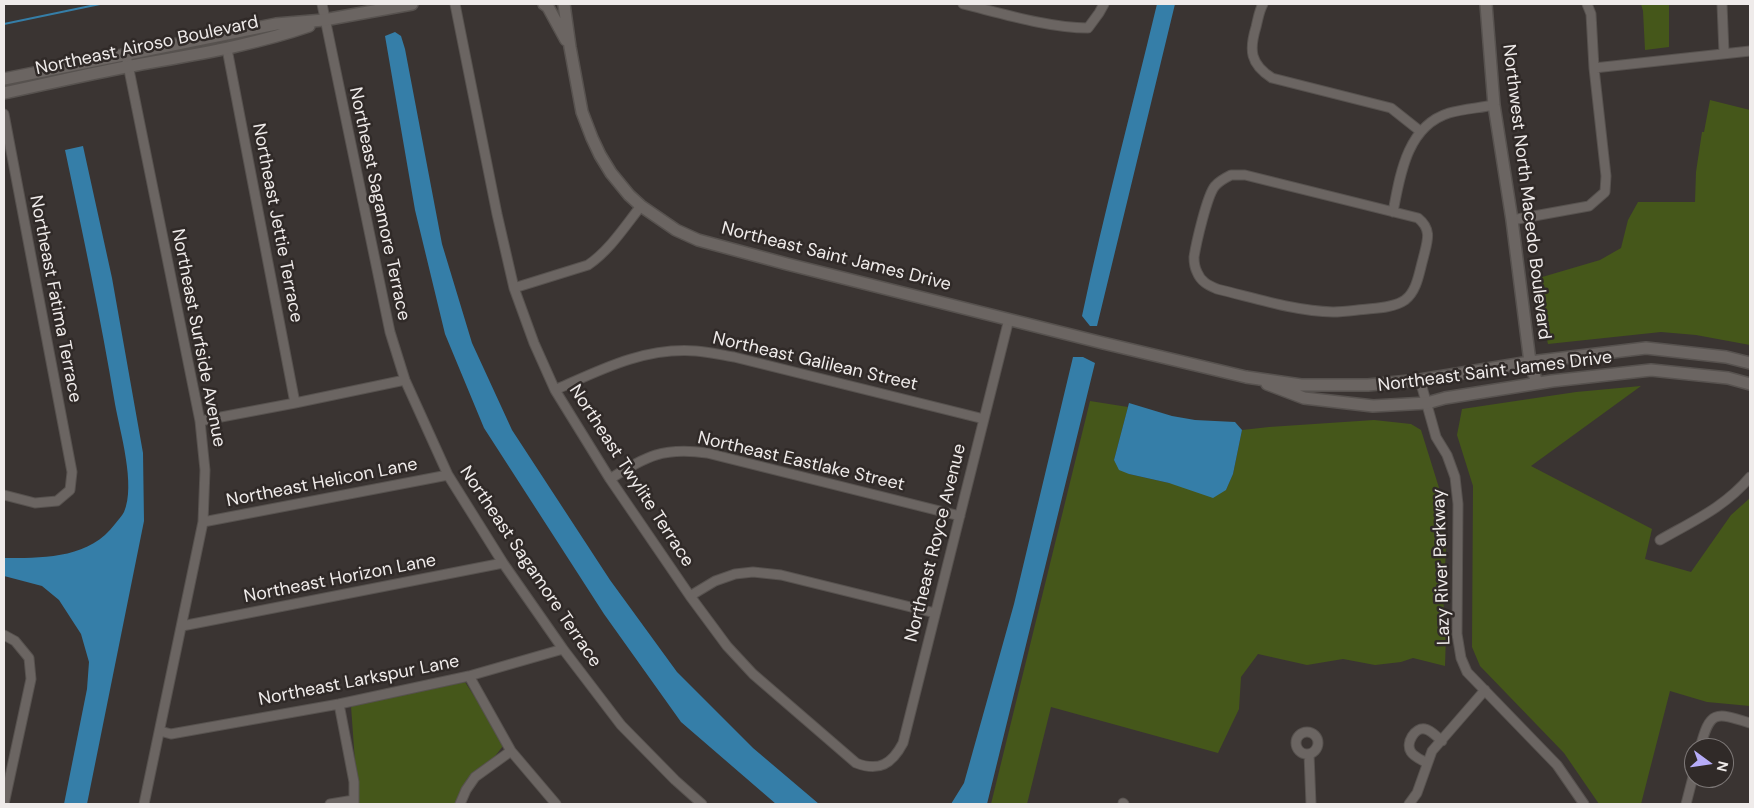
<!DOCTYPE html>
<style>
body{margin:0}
#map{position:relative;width:1754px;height:808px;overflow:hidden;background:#3a3432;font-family:"DM Sans",sans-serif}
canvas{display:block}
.frame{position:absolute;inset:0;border:5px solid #efebea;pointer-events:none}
.north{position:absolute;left:1684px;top:738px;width:50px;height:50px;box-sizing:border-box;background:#302a28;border:1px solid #7c7776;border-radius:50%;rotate:104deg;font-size:14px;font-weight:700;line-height:20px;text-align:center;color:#efebea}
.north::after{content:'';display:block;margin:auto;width:18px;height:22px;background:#b6acf8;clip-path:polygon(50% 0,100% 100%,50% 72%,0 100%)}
</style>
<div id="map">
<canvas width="1754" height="808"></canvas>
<div class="frame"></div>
<div class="north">N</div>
</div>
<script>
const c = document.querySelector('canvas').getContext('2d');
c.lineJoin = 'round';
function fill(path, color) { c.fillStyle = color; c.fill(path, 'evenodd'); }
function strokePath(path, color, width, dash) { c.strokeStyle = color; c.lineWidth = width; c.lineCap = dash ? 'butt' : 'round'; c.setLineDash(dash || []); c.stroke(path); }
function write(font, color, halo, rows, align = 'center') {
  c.font = font + ' "DM Sans",sans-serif'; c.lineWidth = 5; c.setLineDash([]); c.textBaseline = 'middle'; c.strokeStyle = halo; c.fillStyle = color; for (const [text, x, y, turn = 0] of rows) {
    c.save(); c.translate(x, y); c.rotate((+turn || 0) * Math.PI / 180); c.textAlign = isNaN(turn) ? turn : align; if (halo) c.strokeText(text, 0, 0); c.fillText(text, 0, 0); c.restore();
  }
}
const green = new Path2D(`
 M1641,4H1669V47L1645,50L1643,11Z
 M1710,100L1750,110V345L1696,335L1661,332L1548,344L1532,280L1600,260L1621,248L1628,220L1638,202H1695L1696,172L1702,132H1704Z
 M1641,386L1531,466L1652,529L1645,559L1691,572L1731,515L1750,498V706L1707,702L1670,691L1641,804H1599L1564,753L1480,666L1472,647L1473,486L1457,435L1462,409L1576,392Z
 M1090,401L1128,407L1114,460L1129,474L1169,483L1226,490L1233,474L1242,430L1269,427L1374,420L1411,424L1421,430L1440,491L1446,552L1443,597L1446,635L1445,666L1413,658L1401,662L1375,665L1343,659L1307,665L1258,654L1241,677L1239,709L1218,753L1051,707L1027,804H991Z
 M465,682L482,708L503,746L492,760L467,779L455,804H358L351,706Z`);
const water = new Path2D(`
 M1157,4H1175L1097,326H1090L1082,316C1104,212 1132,108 1157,4Z
 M395,32L401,36L405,49L442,244L472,343L512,430L610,580L677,672L753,748L819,804H776L681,722L604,614L484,428L445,334L415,210L385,36Z
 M83,146L112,278L143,453L144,521L87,804H64L87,689L89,662L81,634L59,600L42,586L4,576V558C43,558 89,559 115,524C118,520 122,516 124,512C136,485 120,432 115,404C101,319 83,235 65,150Z
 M1073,357H1083L1095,363L987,804H951L964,783L1014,604Z
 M1129,403L1172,416L1195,420L1235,422L1242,430L1233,474L1226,490L1213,498L1169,483L1129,474L1119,470L1114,460Z`);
const stream = new Path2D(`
 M4,24L100,4`);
const street = new Path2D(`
 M322,4L390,332L405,380L448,475L503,563L563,649L621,725L675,780L702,804
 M455,4L497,214L514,288L534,343L555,390L610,479L690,596L727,646L753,674L856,763C879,772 892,764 903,743L1009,319
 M963,4C1000,13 1049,28 1088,28L1099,13L1104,4
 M1263,4C1259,11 1258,19 1256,27C1249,50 1250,64 1272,78L1391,108L1420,131
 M1722,4L1724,53
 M227,49L295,403
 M126,55L200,421L205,470L203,522L144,804
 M1594,68L1750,51
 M4,114L72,472L70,490L57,501L35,503L4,495
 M1231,175H1245L1418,218C1433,230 1427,242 1423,259C1419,273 1417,291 1405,300C1395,307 1379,308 1368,309C1356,310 1345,312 1333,312C1294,311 1255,298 1217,289C1208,285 1201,282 1197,272C1195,268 1194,262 1194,257C1196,244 1207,195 1215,186C1219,181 1225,178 1231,175Z
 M1393,212C1400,175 1407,126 1449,113C1463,109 1479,108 1494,105
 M1512,220L1589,206L1605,192L1606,176L1594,68L1591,14L1587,4
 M514,288L588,265C610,250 625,226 641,206
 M1420,380L1436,437L1447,455L1455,477L1458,504L1457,634L1461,658L1467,672L1557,765L1584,804
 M555,390C600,370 644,347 696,351C709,352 721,355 734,357L984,419
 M200,421L295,403L405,380
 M610,479C646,456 663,447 707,453L960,516
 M203,522L448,475
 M1660,540C1693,521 1725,507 1750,477
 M690,596L715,581L735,574L753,572L781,575L935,613
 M182,626L503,563
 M4,635L15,641L29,658L31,679L4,804
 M469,676L511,751L556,804
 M339,704L354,782V804
 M160,731L171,734L339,704L469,676L563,649
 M1296 743a11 11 0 1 1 22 0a11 11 0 1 1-22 0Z
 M1700,748C1710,710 1715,712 1750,723
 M1309,754L1311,804
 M1427,763C1422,760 1414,757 1411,752C1405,743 1415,727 1425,729C1431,730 1437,737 1442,741
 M1123,803L1124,804
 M330,804L354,800
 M460,804L466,790L475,777L511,751
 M1409,804L1417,793L1432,751L1485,690
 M1686,804L1694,773`);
const secondary = new Path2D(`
 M544,4L548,7L566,40
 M564,4L570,47L582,112L592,138L600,155L611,173L629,195L641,206L676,230L698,240L787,264L1103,343L1246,377L1301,385H1368L1420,380L1530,362L1646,348L1726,357L1750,363
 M1486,4L1494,105L1512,220L1530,362L1537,383
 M4,79L276,24L324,20L412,4
 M4,93C46,84 88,74 131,66C191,55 251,46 309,26
 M1267,384L1304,398L1373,406L1427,403L1445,398L1552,381L1651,370L1728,378L1750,384`);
const streetNames = [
 ["Northeast Airoso Boulevard",147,46,-12],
 ["Northwest North Macedo Boulevard",1526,192,83],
 ["Northeast Sagamore Terrace",379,204,78],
 ["Northeast Jettie Terrace",277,223,79],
 ["Northeast Saint James Drive",836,257,14],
 ["Northeast Fatima Terrace",55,299,79],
 ["Northeast Surfside Avenue",198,338,79],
 ["Northeast Galilean Street",815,362,13],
 ["Northeast Saint James Drive",1495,372,-7],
 ["Northeast Eastlake Street",801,462,13],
 ["Northeast Twylite Terrace",631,476,57],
 ["Northeast Helicon Lane",322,483,-11],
 ["Northeast Royce Avenue",936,543,-76],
 ["Northeast Sagamore Terrace",530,567,56],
 ["Lazy River Parkway",1442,567,-92],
 ["Northeast Horizon Lane",340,579,-11],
 ["Northeast Larkspur Lane",359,681,-11]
];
fill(green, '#45571a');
fill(water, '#357ea8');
strokePath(stream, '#357ea8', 2);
strokePath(street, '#57524f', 11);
strokePath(secondary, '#57524f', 14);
strokePath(street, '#6b6562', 9);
strokePath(secondary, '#6b6562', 11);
write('18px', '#efebea', '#302a28', streetNames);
</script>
